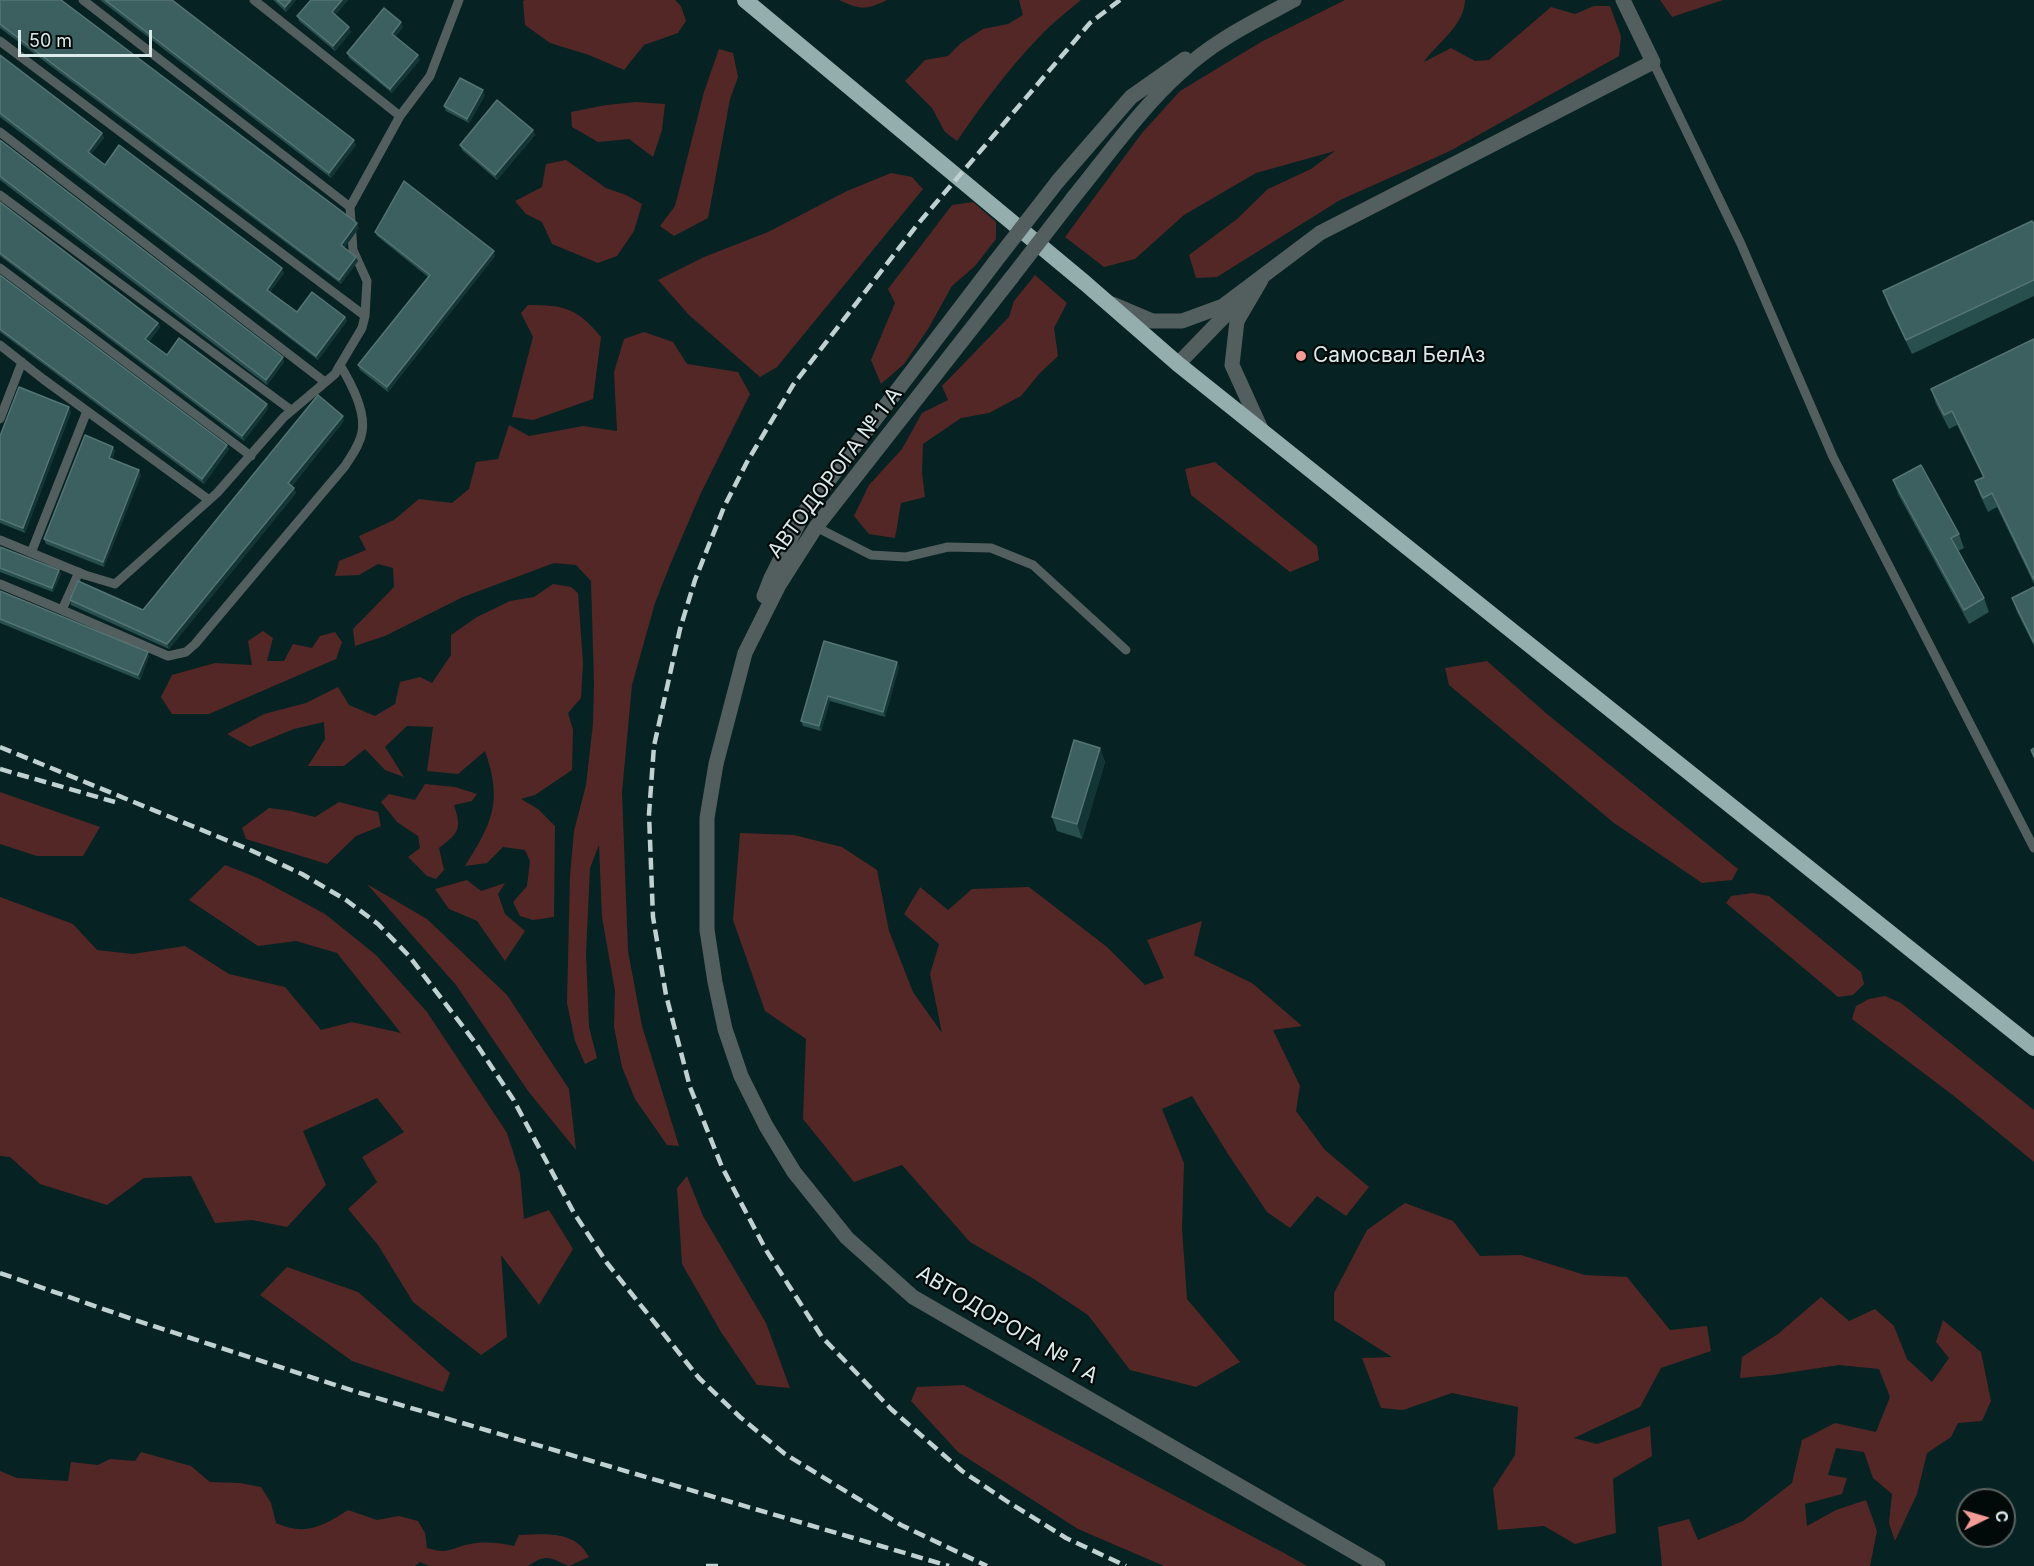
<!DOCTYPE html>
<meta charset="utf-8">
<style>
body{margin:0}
#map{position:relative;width:2034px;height:1566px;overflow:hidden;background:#072222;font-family:Inter,sans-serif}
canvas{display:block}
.north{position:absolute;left:1956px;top:1488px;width:60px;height:60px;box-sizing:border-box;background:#020a09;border:2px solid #596463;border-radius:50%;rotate:85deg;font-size:16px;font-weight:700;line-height:24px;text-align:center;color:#dbeaea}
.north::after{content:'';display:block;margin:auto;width:21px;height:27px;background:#f59b97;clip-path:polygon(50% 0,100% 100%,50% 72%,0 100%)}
.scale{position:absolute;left:18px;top:30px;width:134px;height:27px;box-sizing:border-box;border:3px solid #dbeaea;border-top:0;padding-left:8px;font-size:18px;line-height:21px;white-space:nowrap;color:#dbeaea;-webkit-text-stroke:4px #020a09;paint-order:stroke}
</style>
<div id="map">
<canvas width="2034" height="1566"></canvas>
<div class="north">С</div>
<div class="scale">50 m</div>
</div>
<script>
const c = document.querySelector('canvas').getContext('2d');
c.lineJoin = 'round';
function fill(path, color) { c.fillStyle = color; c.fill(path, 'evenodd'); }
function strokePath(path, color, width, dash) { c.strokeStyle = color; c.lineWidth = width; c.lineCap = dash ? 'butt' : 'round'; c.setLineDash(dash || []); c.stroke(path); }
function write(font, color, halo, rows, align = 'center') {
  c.font = font + ' Inter,sans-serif'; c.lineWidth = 4.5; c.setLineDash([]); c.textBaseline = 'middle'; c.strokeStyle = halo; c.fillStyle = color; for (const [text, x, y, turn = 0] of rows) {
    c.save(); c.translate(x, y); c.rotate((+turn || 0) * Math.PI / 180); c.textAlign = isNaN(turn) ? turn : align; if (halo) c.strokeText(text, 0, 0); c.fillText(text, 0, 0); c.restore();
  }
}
const green = new Path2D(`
 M525,0H675L681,6L686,21L678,33L644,45L624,70L589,55L550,43L525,25L523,1Z
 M839,0H887C867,10 860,10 839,0Z
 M1019,0H1081C1069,10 1056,20 1045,31C1012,64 983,103 957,141L945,132L932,108L905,81L925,60L948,56L961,43L983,29L1008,24L1023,15Z
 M1345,0H1465C1464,27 1437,42 1424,62L1451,48L1475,61L1489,60L1551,7L1575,14L1594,6H1610L1621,36L1619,56L1450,151L1340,200L1217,277L1196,278L1189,255L1237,219L1268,189L1311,169L1335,151L1256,173L1184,215L1135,259L1104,267L1065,237L1142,133L1180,91L1261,42Z
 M1660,0H1723L1672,17Z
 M719,49L733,53L738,77L730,99L708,218L674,236L660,226L675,206L704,92Z
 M636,102L665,104L662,130L653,157L629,139L598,142L572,127L571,112L606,105Z
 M566,160L606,188L626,195L642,204L634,231L617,256L598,263L552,244L542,222L526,214L515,201L542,187L546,164Z
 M891,173L912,177L923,189L777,367L760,377L689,315L658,280L704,257L768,232L847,191Z
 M973,202L996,222V239L975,266L952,286L928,329L904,364L881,384L871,360L895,303L888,289L952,205Z
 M1035,275L1067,303L1054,328L1058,356L1039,374L1021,396L989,413L961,418L923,444L922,473L925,497L901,503L895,538L869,534L854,516L869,485L902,449L922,413L948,400L942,386L1009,317L1014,301Z
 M528,305C565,305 577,308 601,337L593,399L533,420L512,417L533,337L521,313Z
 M644,332L673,342L687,364L738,372L750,394L700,495L670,565L655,603L632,685L622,792L628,951L642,1026L679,1146L667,1145L635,1099L622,1067L614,1027L615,991L602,917L599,845L590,868L586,954L589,1027L597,1058L585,1064L575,1041L567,1003L570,876L574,831L586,785L593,724L594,683L591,581L576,565L554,563L463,597L385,636L355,646L353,629L394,587L393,568L378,564L359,575L335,576L339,561L366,550L359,536L394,520L419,499L452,503L469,489L476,462L498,459L509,425L529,436L583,426L617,431L614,372L624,339Z
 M1215,462L1317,546L1319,560L1290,572L1191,495L1185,469Z
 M553,584L571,587L578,593L583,663L581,698L568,713L573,730L572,770L535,795L521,799L538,809L555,826L554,917L533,920L520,916L513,902L527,886L530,861L525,850L503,847L487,863L465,866C492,823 503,802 485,751L458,774L427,771L433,727L407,726L385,747L404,777L385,770L365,749L344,766H308L325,739L324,722L294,729L250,747L227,734L264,714L306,703L338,687L349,705L375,716L395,704L400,682L420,677L432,683L451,655V635L477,617L510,601L534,597Z
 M263,631L273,638L267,661H284L293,644L312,648L320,636L335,632L342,642L336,659L209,714H172L161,697L172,675L215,663L252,665L248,641Z
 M1487,661L1547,714L1738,869L1732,880L1702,883L1614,823L1449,685L1445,668Z
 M425,784L455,787L477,794L472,801L454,805C462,829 459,833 439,848L444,870L436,879L427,876L408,857L420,848L418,836L397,822L381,802L389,794L415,800Z
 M0,792L100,827L83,856H37L0,844Z
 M339,802L378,812L381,826L356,836L327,864L246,839L242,828L269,808L291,811L315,817Z
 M740,833L794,835L842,847L877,870L889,931L913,992L942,1033L930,974L939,944L904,914L920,887L948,910L972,889L1029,887L1107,947L1145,985L1164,978L1147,940L1202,921L1194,955L1252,983L1302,1026L1273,1030L1300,1086L1296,1111L1325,1150L1369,1187L1346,1216L1317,1196L1290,1228L1267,1212L1228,1154L1192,1096L1162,1109L1184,1163L1182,1229L1187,1299L1240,1362L1196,1387L1130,1370L1088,1315L1034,1279L970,1242L902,1165L854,1182L803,1119L806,1039L765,1011L733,920Z
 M225,865L258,878L325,914L376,955L427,1012L507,1133L520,1174L524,1219L549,1210L573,1249L539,1305L501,1255L507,1337L481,1355L413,1302L378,1245L348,1209L377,1182L362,1157L404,1132L377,1098L303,1131L326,1185L287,1227L252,1220L215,1223L191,1176L144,1178L107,1205L40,1184L10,1157L0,1156V897L73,924L97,950L133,954L185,946L229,974L285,987L321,1030L352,1022L401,1033L337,953L296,941L258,946L189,900Z
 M467,880L481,891L505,883L498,894L505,914L525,931L505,961L477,921L449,909L435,889Z
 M367,884L427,919L507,995L569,1089L576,1150L528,1091L456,985Z
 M1753,893L1769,896L1861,972L1864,984L1853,995L1838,997L1726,903L1731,896Z
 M1885,996L1901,1003L2034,1110V1162L1954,1096L1852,1019L1856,1006L1869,999Z
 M687,1176L703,1216L766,1323L790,1388L757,1385L721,1332L682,1264L677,1188Z
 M1405,1203L1453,1221L1480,1256L1521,1255L1585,1275L1627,1277L1670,1330L1707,1326L1711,1351L1661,1368L1640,1407L1574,1438L1597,1444L1650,1426L1652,1456L1613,1479L1616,1533L1575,1544L1544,1526L1498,1530L1493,1489L1515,1455L1518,1407L1452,1393L1403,1410L1381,1408L1362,1358L1392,1357L1334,1320V1293L1367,1230Z
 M287,1267L358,1292L450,1373L443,1392L352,1361L260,1295Z
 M1821,1297L1849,1321L1875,1309L1894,1326L1907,1359L1932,1382L1949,1358L1936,1342L1943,1320L1981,1352L1991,1401L1982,1421L1958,1423L1951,1437L1927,1453L1917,1494L1895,1541L1889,1523L1892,1494L1873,1478L1864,1452L1836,1448L1828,1475L1847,1478L1842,1494L1805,1504L1807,1526L1836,1510L1866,1500L1877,1531L1870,1566H1662L1658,1527L1689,1519L1698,1540L1743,1521L1792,1483L1802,1440L1835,1423L1876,1432L1890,1397L1879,1369L1839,1365L1773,1375L1740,1378L1742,1357L1778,1334Z
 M964,1385L1284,1553L1307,1566H1164L1078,1529L958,1452L911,1401L917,1387Z
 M141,1452L191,1466L210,1482L240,1483L261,1487L271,1503L276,1523C305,1536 322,1527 348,1510L377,1520L399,1516L418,1521L425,1533L427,1548C449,1555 450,1548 470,1544C486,1541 499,1543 514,1546L519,1535C545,1534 575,1530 589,1557L569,1566C551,1559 548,1552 528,1566H429L420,1562L415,1566H0V1471L17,1478L68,1481L71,1462L98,1465L110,1459L135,1461Z`);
const service = new Path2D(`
 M83,0L350,207
 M254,0L400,116
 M0,41L365,316
 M1653,62L1741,244L1833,457L2034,848
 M0,132L325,382
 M0,195L291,410
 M0,268L251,456
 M0,345L43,379L209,500
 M0,419L22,362
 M816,527L871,555L906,557L948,547L991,548L1033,565L1126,650
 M0,540L85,575L115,584L217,493L284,417L335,374L340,365L362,328L365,316L367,281L353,250L350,207L400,116L430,76L459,0
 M31,553L87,411
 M0,584L62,610L79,572
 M62,610L168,656L186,652L195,644L345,466C351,456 360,445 362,432C366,411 351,383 340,365`);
const minor = new Path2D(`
 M1058,181L1131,97L1185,59
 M1073,198C1108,155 1140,109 1181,72C1213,41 1255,21 1294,0
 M1012,277L816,527L779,585L745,653L716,764L707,818V930L715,982L725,1029L741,1076L766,1126L794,1172L847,1238L913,1297L1378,1566
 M1261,280L1237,321L1232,365L1262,431
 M1112,304L1152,321H1182L1223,306L1320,233L1653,62L1623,0
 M1178,364L1238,302
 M764,596L771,578L803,514L995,262`);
const trunk = new Path2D(`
 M745,0L1085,283L1178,364L2034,1048`);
const rail = new Path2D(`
 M1120,0L1090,23L917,225L793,385L747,462L724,507L695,580L680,629L654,746L649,814L653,917L666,995L690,1087L722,1167L766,1250L822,1337L891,1409L962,1471L1008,1502L1066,1538L1126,1566
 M0,747L248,849L302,874L346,900L378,924L409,956L477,1045L513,1099L574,1213L607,1263L699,1378L740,1417L785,1454L901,1525L987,1566
 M0,769L115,802
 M0,1273L135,1320L360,1393L949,1566
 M706,1566H722`);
const minorBridge = new Path2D(`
 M995,262L1058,181
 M1012,277L1073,198`);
const wall = new Path2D(`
 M0,0L359,228L344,248L358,261L341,284L0,28Z
 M100,0H172L356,145L331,178Z
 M273,0H296L286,12Z
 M311,0H348L335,15L351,32L335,51L299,21L297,16Z
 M403,27L395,37L420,60L392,93L349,58L347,53Z
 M0,56L102,133L104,138L91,154L105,165L284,273L270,292L297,312L345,317L347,321L318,360L0,117Z
 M485,95L469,123L446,111L444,106Z
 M533,130L535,135L497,180L462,150L460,145Z
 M0,140L284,362L267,385L0,180Z
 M0,202L158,323L160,327L149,342L167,355L267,404L268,409L244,441L0,256Z
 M2034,224V296L1912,354L1888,305L1883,291Z
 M375,232L495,256L388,392L360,370L358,365L428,277L377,236Z
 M0,275L227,445L229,449L204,484L0,332Z
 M2034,339V584L1997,507L1988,512L1980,495L1975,481L1983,477L1957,425L1949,429L1936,404L1931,389Z
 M69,407L71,412L25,533L0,523V436Z
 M344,421L292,486L294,488L296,493L169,649L71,605L70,600L143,610Z
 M113,447L115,451L112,459L141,475L104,567L46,544L44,539Z
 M1893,480L1959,534L1964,548L1958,551L1984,598L1989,612L1969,624L1898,494Z
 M0,547L59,570L61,574L53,592L0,572Z
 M2034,587V646L2017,612L2012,598Z
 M0,591L149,656L140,680L0,623Z
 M824,641L897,662L899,667L885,717L830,701L821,731L803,726L801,721Z
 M1100,748L1105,762L1082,839L1057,831L1052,817Z`);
const shadedWall = new Path2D(`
 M291,0H296L286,12L285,7Z
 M342,0H348L333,17L332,12Z
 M401,22L403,27L394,39L392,34Z
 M349,27L351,32L335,51L333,46Z
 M418,55L420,60L392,93L390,89Z
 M483,90L485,95L469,123L467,119Z
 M533,130L535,135L497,180L495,175Z
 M102,133L104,138L89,157L88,152Z
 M354,140L356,145L331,178L329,173Z
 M357,223L359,228L343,250L341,245Z
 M494,251L495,256L388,392L387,387Z
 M356,257L358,261L341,284L339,280Z
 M282,268L284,273L269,294L267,290Z
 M345,317L347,321L318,360L316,356Z
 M158,323L160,327L147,344L145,339Z
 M283,357L284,362L267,385L266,380Z
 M267,404L268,409L244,441L242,436Z
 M69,407L71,412L25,533L23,528Z
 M343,416L344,421L290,488L288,483Z
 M227,445L229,449L204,484L202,479Z
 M113,447L115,451L110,463L109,458Z
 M139,470L141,475L104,567L103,562Z
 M294,488L296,493L169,649L167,644Z
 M59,570L61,574L53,592L52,588Z
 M148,652L149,656L140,680L138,675Z
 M897,662L899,667L885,717L883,712Z
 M828,696L830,701L821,731L819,726Z
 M1100,748L1105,762L1082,839L1077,824Z`);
const building = new Path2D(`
 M0,0H61L357,223L341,245L356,257L339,280L0,24Z
 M105,0H172L354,140L329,173Z
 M277,0H291L285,7Z
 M311,0H342L332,12L349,27L333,46L297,16Z
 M384,8L401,22L392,34L418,55L390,89L347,53Z
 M0,55L102,133L88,152L105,165L119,145L282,268L267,290L297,312L312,292L345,317L316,356L0,113Z
 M460,78L483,90L467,119L444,106Z
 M497,100L533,130L495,175L460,145Z
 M0,140L283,357L266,380L0,176Z
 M404,181L494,251L387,387L358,365L430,275L375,232Z
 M0,202L158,323L145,339L167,355L179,338L267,404L242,436L0,253Z
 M2032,221L2034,224V280L1906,340L1883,291Z
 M0,275L227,445L202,479L0,329Z
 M2034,339V580L1992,493L1983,498L1975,481L1984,477L1952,411L1944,415L1931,389Z
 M19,387L69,407L23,528L0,519V436Z
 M318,395L343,416L288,483L294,488L167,644L70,600L78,581L143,610Z
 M85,435L113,447L109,458L139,470L103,562L44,539Z
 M1921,465L1959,534L1951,538L1984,598L1964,610L1893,480Z
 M0,547L59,570L52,588L0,568Z
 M2034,587V643L2012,598Z
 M0,591L148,652L138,675L0,619Z
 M824,641L897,662L883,712L828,696L819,726L801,721Z
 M1074,740L1100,748L1077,824L1052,817Z
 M2034,748V757L2031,750Z`);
const markers = [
 [1301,356,6,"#f59b97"]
];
const poiNames = [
 ["Самосвал БелАз",1313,356]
];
const streetNames = [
 ["АВТОДОРОГА № 1 А",835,473,-53],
 ["АВТОДОРОГА № 1 А",1007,1325,31]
];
fill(green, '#532726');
strokePath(service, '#535f5e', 9);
strokePath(minor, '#535f5e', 15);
strokePath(trunk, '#94aead', 16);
strokePath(rail, '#c0d1d1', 4.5, [12, 6]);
strokePath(minorBridge, '#535f5e', 15);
fill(wall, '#284e4e');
fill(shadedWall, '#133535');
fill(building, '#3c5f5f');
strokePath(building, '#557474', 1.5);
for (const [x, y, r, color] of markers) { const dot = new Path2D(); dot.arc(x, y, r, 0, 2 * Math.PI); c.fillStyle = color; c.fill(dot); strokePath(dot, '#020a09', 2); }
write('21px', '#dbeaea', '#020a09', poiNames, 'left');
write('21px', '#dbeaea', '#020a09', streetNames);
</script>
